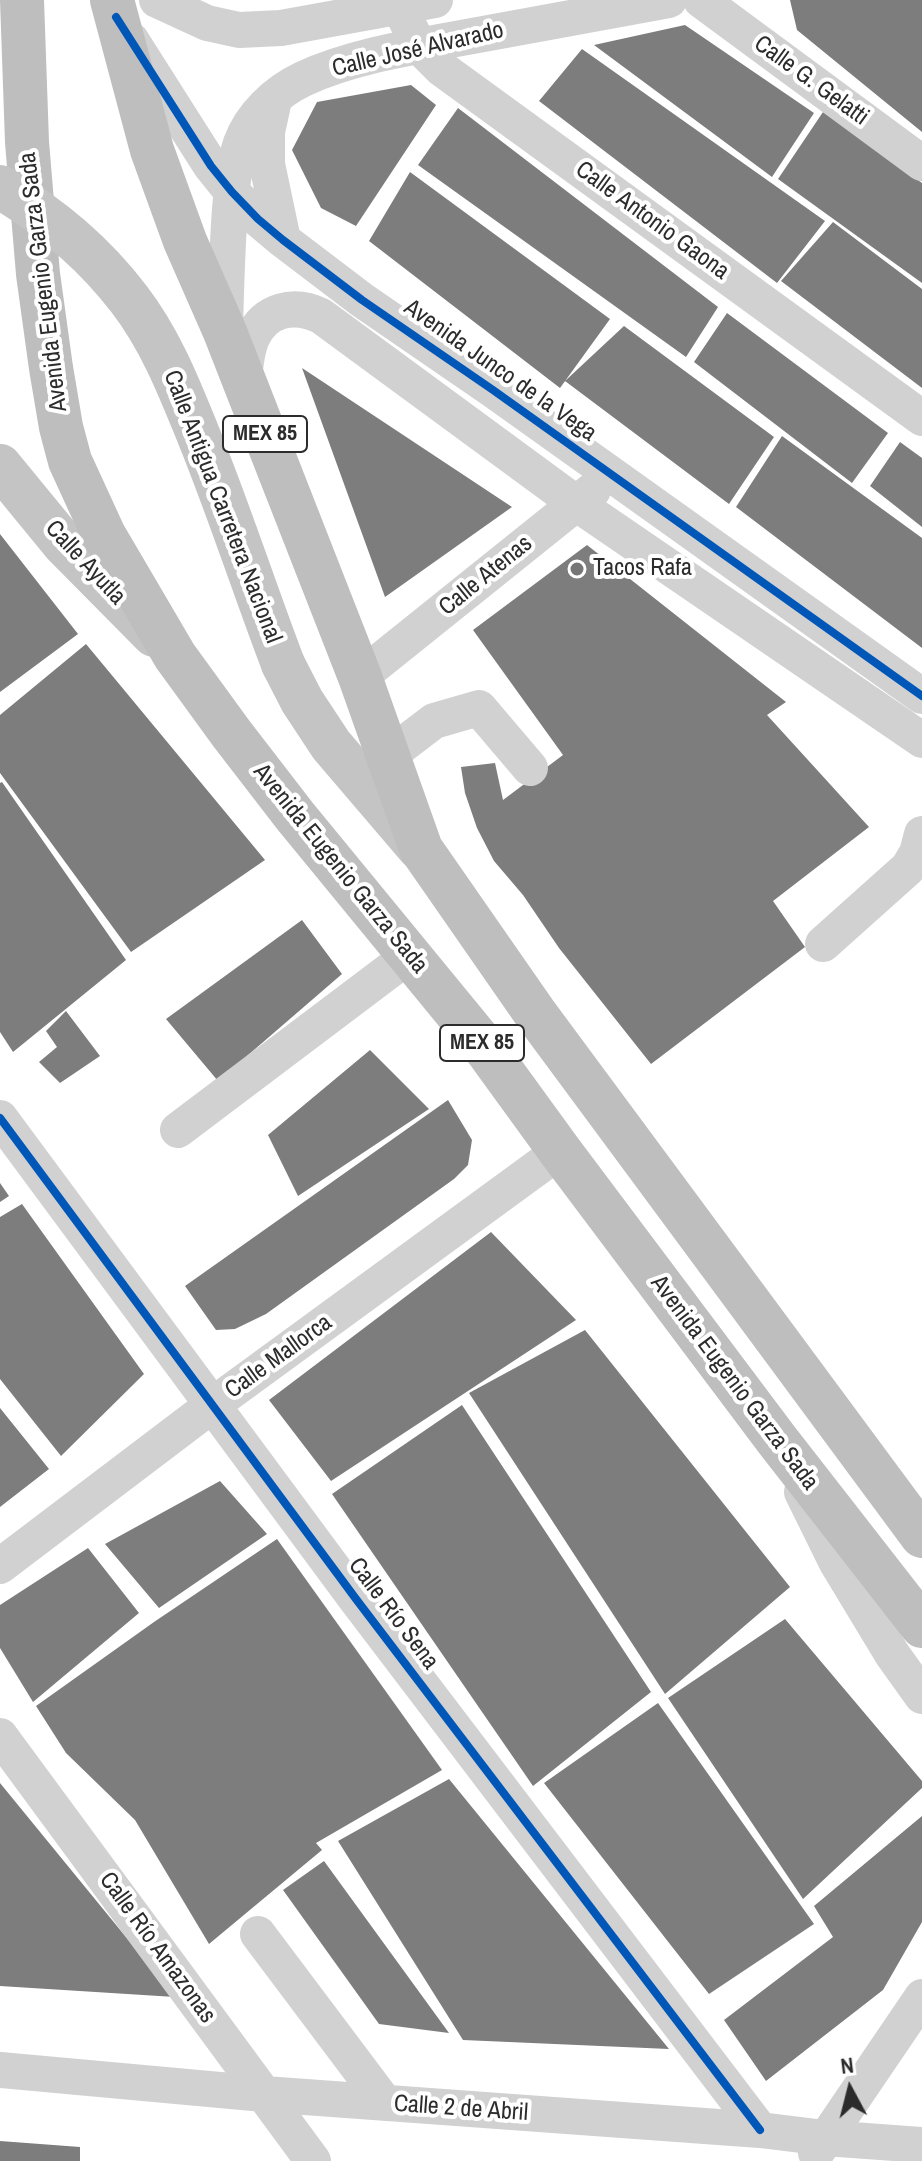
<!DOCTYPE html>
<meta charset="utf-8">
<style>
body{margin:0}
#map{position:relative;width:922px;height:2161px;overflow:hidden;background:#fff;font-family:"Archivo Narrow",sans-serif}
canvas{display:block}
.north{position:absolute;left:810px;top:2049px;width:80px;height:80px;-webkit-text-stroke:6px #fff;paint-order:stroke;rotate:353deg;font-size:22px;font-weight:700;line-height:32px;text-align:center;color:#2c2c2c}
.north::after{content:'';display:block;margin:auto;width:28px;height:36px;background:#2c2c2c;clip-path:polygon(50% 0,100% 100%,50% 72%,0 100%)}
</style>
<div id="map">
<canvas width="922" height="2161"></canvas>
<div class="north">N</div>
</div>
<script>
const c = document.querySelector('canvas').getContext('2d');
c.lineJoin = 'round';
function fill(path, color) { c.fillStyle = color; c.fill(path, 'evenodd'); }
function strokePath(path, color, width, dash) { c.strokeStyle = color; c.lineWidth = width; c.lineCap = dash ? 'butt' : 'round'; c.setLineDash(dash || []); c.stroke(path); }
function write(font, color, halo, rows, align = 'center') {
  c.font = font + ' "Archivo Narrow",sans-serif'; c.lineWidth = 8; c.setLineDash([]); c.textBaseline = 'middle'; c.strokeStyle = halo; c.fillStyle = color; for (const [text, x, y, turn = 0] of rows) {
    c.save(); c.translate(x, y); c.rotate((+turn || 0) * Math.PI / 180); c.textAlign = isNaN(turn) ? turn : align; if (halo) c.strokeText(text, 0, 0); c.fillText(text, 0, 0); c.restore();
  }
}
const building = new Path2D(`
 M790,0H922V132L797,30Z
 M685,25L814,113L772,177L594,45Z
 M582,49L825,221L777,283L539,101Z
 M411,85L436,105L356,226L321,208L292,150L317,102Z
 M458,108L718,307L686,357L418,165Z
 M823,112L922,183V283L778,179Z
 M410,172L610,319L560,388L369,241Z
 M833,222L922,289V388L781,281Z
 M727,313L888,433L852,483L694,362Z
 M624,326L774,437L729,504L565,381Z
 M302,368L512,507L385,597Z
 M782,436L922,538V648L736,507Z
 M900,442L922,458V527L870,486Z
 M0,534L78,634L0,692Z
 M587,545L786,702L767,715L869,827L773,901L805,947L651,1064L559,948L523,895L494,861L477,828L465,793L461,767L495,763L503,800L563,755L473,630Z
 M86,644L265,860L131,952L0,773V715Z
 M2,782L126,960L13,1052L0,1032V783Z
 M302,920L342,974L218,1081L166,1019Z
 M66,1011L100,1056L60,1083L39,1062L57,1047L46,1031Z
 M370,1050L429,1109L298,1196L268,1135Z
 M448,1100L472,1140L468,1165L454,1179L266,1314L235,1329L216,1330L185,1286Z
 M0,1183L9,1196L0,1202Z
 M22,1204L144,1374L61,1456L0,1379V1217Z
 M491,1232L576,1320L331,1481L269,1400Z
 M585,1330L790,1587L665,1694L469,1393Z
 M462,1405L651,1692L533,1786L332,1494Z
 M0,1408L49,1469L0,1507Z
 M220,1481L267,1534L159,1608L105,1544Z
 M277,1539L442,1770L316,1843L322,1850L209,1944L135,1820L66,1753L36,1706L154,1622Z
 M88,1548L139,1613L33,1702L0,1648V1605Z
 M785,1619L922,1781V1788L803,1899L668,1698Z
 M658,1703L814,1924L709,1994L544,1783Z
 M449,1779L669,2049L463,2040L338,1841Z
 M0,1783L175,1997L0,1986Z
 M922,1816V1922L883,1990L766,2081L724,2020L833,1937L814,1906Z
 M324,1861L449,2033L379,2024L283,1890Z
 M0,2141L80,2147V2161H0Z`);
const minor = new Path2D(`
 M157,0L207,23L239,30L281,28L435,0
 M396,0L419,46L442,69L922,418
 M701,0L922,163
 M131,40L211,166L232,192L258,219L283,240L362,300L493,390L922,696
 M274,100L267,132V164L283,240
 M225,330C226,289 227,249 230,209C232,187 234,164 241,143C251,115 276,92 303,79C353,56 412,47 467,37C534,25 602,12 669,0
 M244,381C245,367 246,352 252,338C265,309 294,303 321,316L577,504L922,740
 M360,677L593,490
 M388,756L434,721L479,708L530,768
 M823,944L908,868L917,853L922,834
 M0,1118L356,1599L760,2130
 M178,1130L410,955
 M802,1492L837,1563L892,1654L922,1696
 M0,1566L211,1406L560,1151
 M0,1736L313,2161
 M258,1934L385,2103
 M0,2070L264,2094L760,2130L825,2138L922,2145
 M816,2153L922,1997`);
const major = new Path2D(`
 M0,466L64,544L154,635
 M283,664L302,701L331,745L419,848`);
const highway = new Path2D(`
 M22,0L27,142L38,274L51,368L61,427L70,461L104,535L175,656L231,733L295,816L483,1045L560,1151L777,1440L922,1626
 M112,0L152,150L185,241L225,332L360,677L421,849L535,1013L922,1536`);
const majorBridge = new Path2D(`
 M0,187C50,216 94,253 129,299C160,339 179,387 198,434C229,510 254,588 283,664`);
const cycleway = new Path2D(`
 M116,17L211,166L232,192L258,219L283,240L362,300L493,390L922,696
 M0,1118L356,1599L760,2130`);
const markers = [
 [577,569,8,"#767676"]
];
const shields = [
 [265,434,84],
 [482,1043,84]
];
const shieldNames = [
 ["MEX 85",265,434],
 ["MEX 85",482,1043]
];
const streetNames = [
 ["Calle José Alvarado",418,50,-13],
 ["Calle G. Gelatti",811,81,36],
 ["Calle Antonio Gaona",652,221,36],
 ["Avenida Eugenio Garza Sada",44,282,-97],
 ["Avenida Junco de la Vega",500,371,35],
 ["Calle Antigua Carretera Nacional",222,507,69],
 ["Calle Ayutla",85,563,47],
 ["Calle Atenas",486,576,-39],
 ["Avenida Eugenio Garza Sada",340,869,51],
 ["Calle Mallorca",279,1357,-36],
 ["Avenida Eugenio Garza Sada",734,1383,53],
 ["Calle Río Sena",393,1614,53],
 ["Calle Río Amazonas",157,1948,54],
 ["Calle 2 de Abril",461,2109,4]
];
const poiNames = [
 ["Tacos Rafa",593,569]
];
fill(building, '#7d7d7d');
strokePath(minor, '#d1d1d1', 36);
strokePath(major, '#c4c4c4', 44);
strokePath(highway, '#bebebe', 44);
strokePath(majorBridge, '#c4c4c4', 44);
strokePath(cycleway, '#0057b8', 8);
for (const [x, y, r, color] of markers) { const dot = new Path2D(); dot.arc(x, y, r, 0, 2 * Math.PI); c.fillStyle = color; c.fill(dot); strokePath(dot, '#fff', 3); }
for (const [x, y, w] of shields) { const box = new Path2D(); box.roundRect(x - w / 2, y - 18, w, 36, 6); c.fillStyle = '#fff'; c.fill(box); strokePath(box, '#2c2c2c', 2); }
write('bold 22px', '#2c2c2c', null, shieldNames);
write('24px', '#2c2c2c', '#fff', streetNames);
write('24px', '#2c2c2c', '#fff', poiNames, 'left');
</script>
